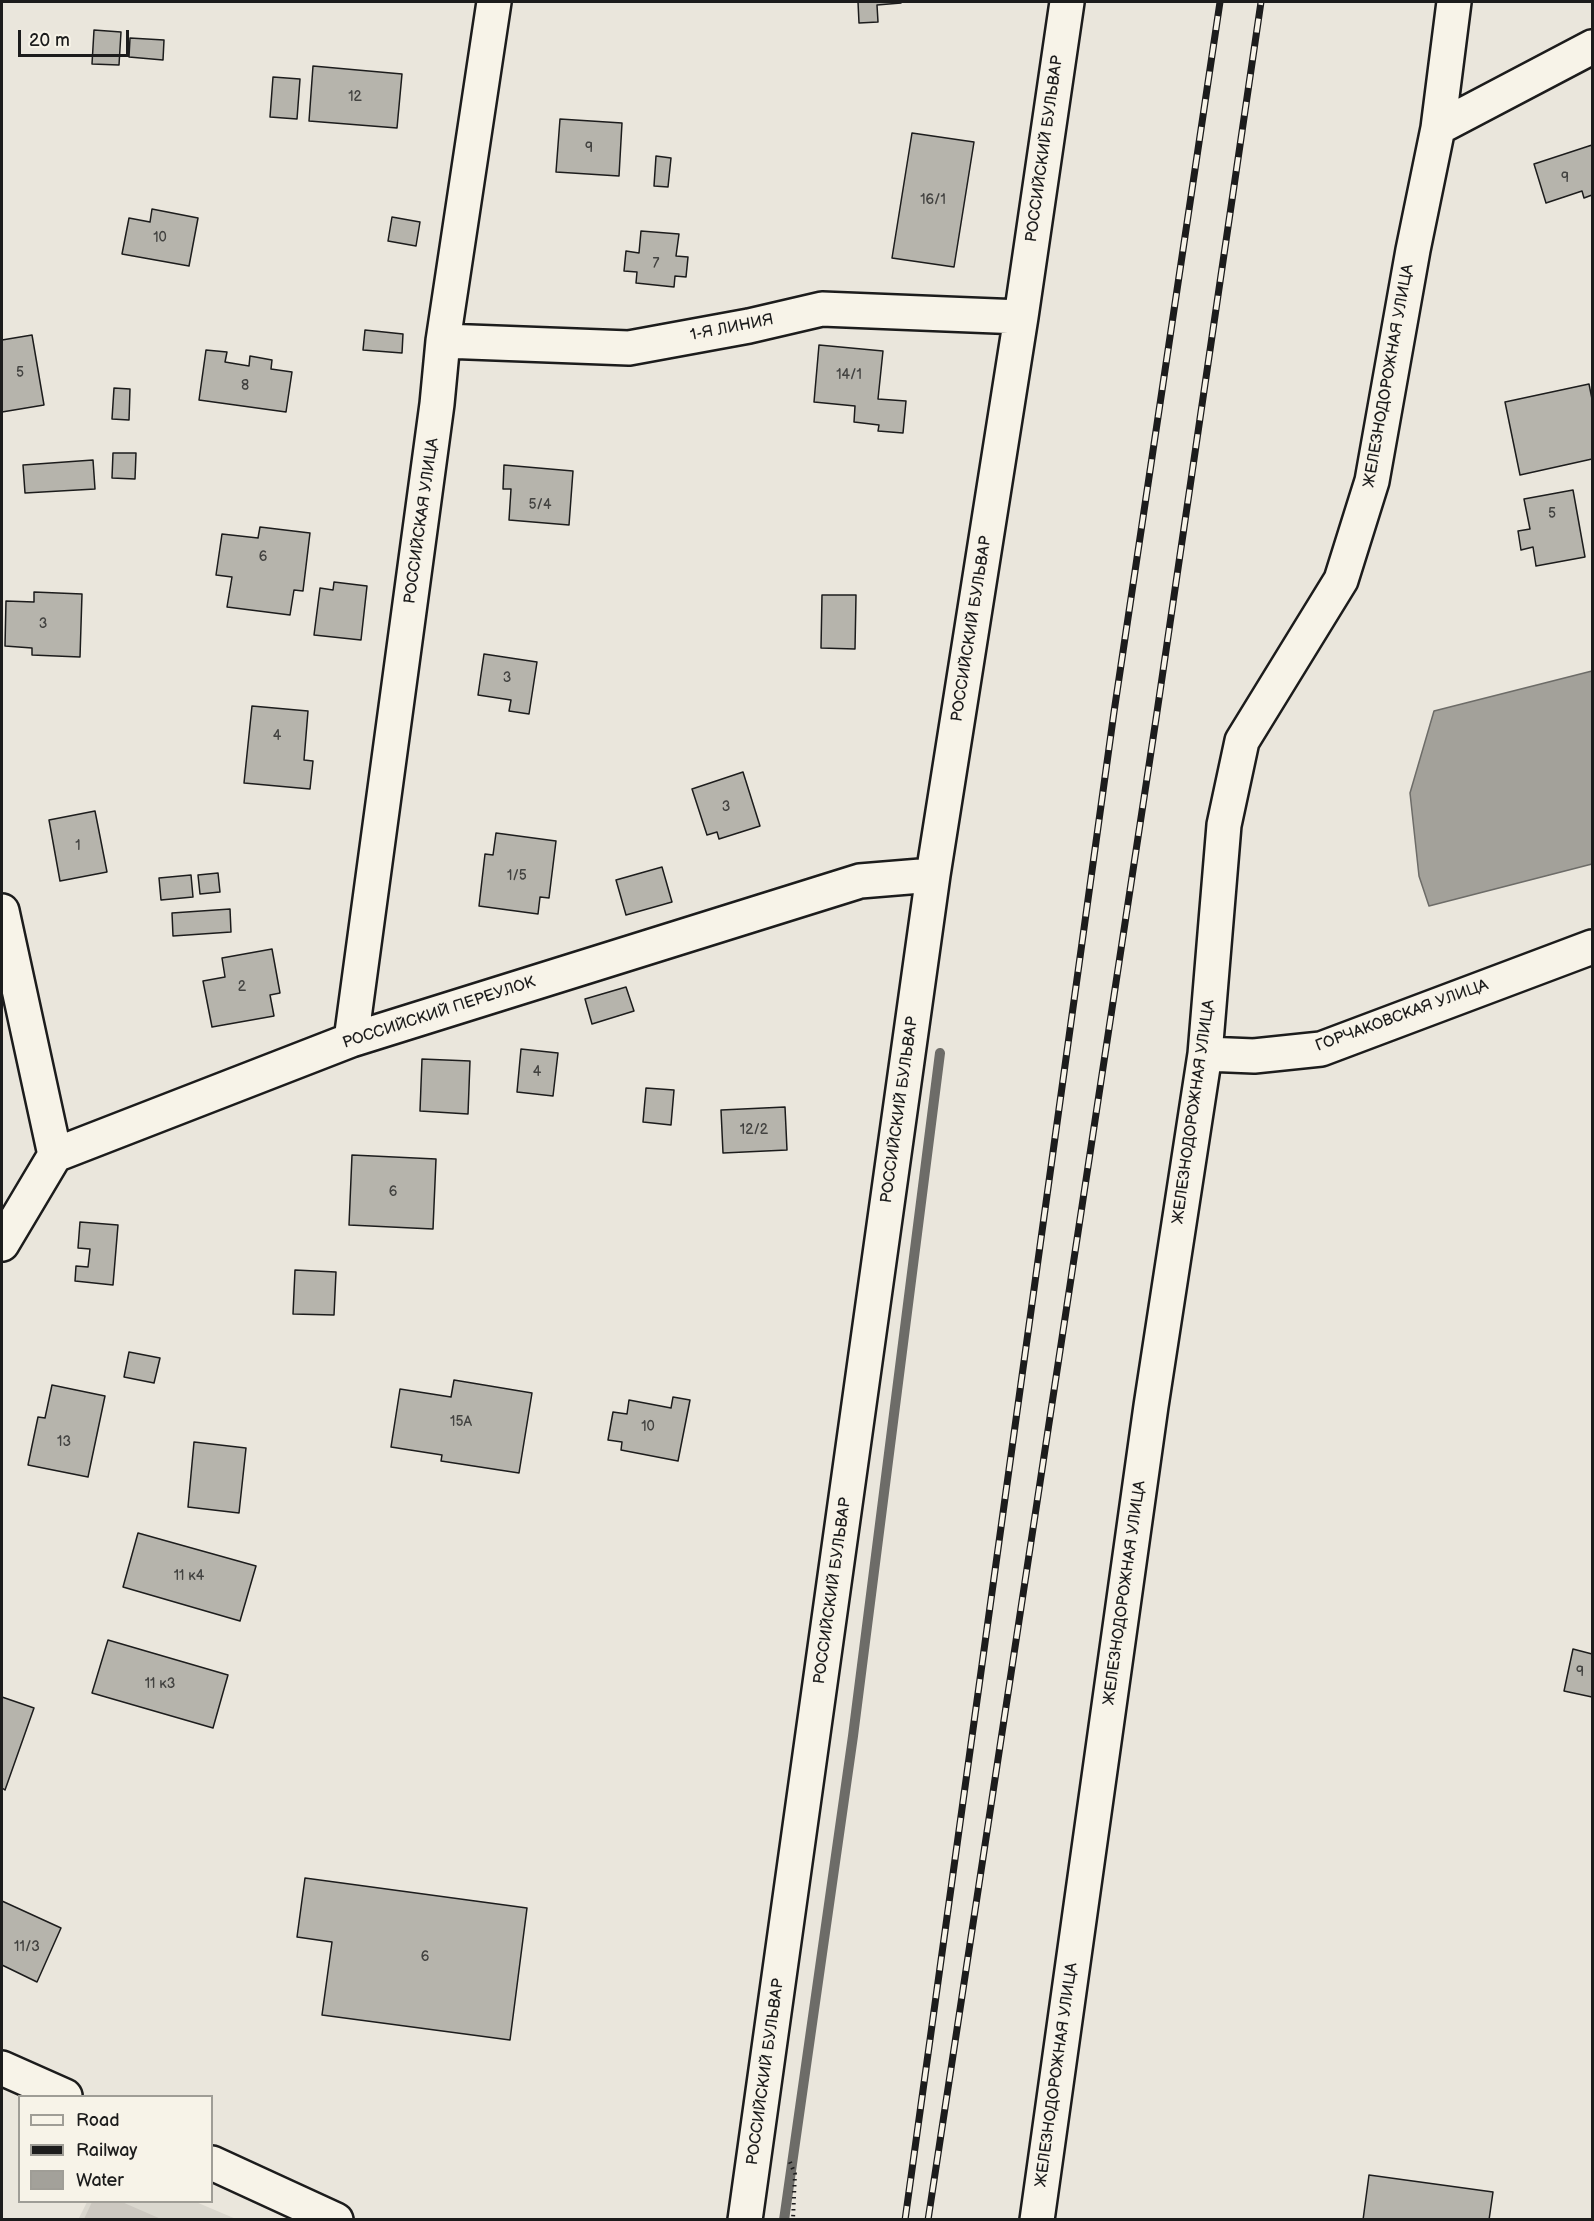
<!DOCTYPE html>
<meta charset="utf-8">
<style>
body{margin:0}
#map{position:relative;width:1594px;height:2221px;overflow:hidden;background:#eae6dc;font-family:"Balsamiq Sans",sans-serif}
canvas{display:block}
.frame{position:absolute;inset:0;border:3px solid #1c1c1c;pointer-events:none}
.legend{position:absolute;left:18px;top:2095px;width:195px;height:108px;box-sizing:border-box;background:#f7f3e8;border:2px solid #9f9d96;margin:0;padding:8px 10px;list-style:none;font-size:18px;color:#1c1c1c}
.legend li{display:flex;align-items:center;gap:12px;height:30px}
.legend b{width:30px;border:2px solid #9f9d96}
.scale{position:absolute;left:18px;top:30px;width:111px;height:27px;box-sizing:border-box;border:3px solid #1c1c1c;border-top:0;padding-left:8px;font-size:18px;line-height:21px;white-space:nowrap;color:#1c1c1c;-webkit-text-stroke:4px #f7f3e8;paint-order:stroke}
</style>
<div id="map">
<canvas width="1594" height="2221"></canvas>
<div class="frame"></div>
<ul class="legend">
<li><b style="height:8px;background:#f7f3e8"></b>Road</li>
<li><b style="height:8px;background:#1c1c1c"></b>Railway</li>
<li><b style="height:16px;background:#a3a19a"></b>Water</li>
</ul>
<div class="scale">20 m</div>
</div>
<script>
const c = document.querySelector('canvas').getContext('2d');
c.lineJoin = 'round';
function fill(path, color) { c.fillStyle = color; c.fill(path, 'evenodd'); }
function strokePath(path, color, width, dash) { c.strokeStyle = color; c.lineWidth = width; c.lineCap = dash ? 'butt' : 'round'; c.setLineDash(dash || []); c.stroke(path); }
function write(font, color, halo, rows, align = 'center') {
  c.font = font + ' "Balsamiq Sans",sans-serif'; c.lineWidth = 6; c.setLineDash([]); c.textBaseline = 'middle'; c.strokeStyle = halo; c.fillStyle = color; for (const [text, x, y, turn = 0] of rows) {
    c.save(); c.translate(x, y); c.rotate((+turn || 0) * Math.PI / 180); c.textAlign = isNaN(turn) ? turn : align; if (halo) c.strokeText(text, 0, 0); c.fillText(text, 0, 0); c.restore();
  }
}
const built = new Path2D(`
 M87,2202H196L236,2219L78,2220Z`);
const green = new Path2D(`
 M92,2202H122L161,2219H84Z`);
const water = new Path2D(`
 M1592,671V864L1429,906L1419,876L1410,793L1434,711Z`);
const stream = new Path2D(`
 M784,2220L853,1736L940,1053`);
const building = new Path2D(`
 M858,2H901V3L877,5L878,22L859,23Z
 M94,30L121,32L119,65L92,64Z
 M130,38L164,40L163,60L129,57Z
 M313,66L402,74L397,128L309,121Z
 M273,77L300,79L297,119L270,117Z
 M560,119L622,123L619,176L556,172Z
 M912,133L974,142L954,267L892,258Z
 M1592,145V195L1584,198L1582,191L1546,203L1534,164Z
 M656,156L671,158L668,187L654,186Z
 M152,209L198,218L189,266L122,254L129,218L150,222Z
 M392,217L420,222L416,246L388,241Z
 M641,231L679,234L676,256L688,257L686,277L675,276L674,287L636,283L637,272L624,271L626,251L639,253Z
 M365,330L403,334L402,353L363,350Z
 M32,335L44,405L2,412V340Z
 M819,345L883,351L878,399L906,401L903,433L878,431L879,425L854,422L855,406L814,402Z
 M206,350L227,352L225,362L249,366L250,356L272,360L271,369L292,372L286,412L199,400Z
 M1589,384L1592,399V459L1520,475L1505,402Z
 M114,388L130,389L129,420L112,419Z
 M113,453H136L135,479L112,478Z
 M93,460L95,489L25,493L23,465Z
 M504,465L573,471L569,525L509,520L511,489H503Z
 M1573,490L1585,557L1536,566L1533,547L1521,550L1518,531L1530,529L1524,499Z
 M260,527L310,533L303,591L294,590L290,615L227,607L232,577L216,575L222,534L258,538Z
 M334,582L367,586L361,640L314,635L320,588L333,590Z
 M34,592L82,594L80,657L32,655V648L5,646L6,601L34,602Z
 M822,595H856L855,649L821,648Z
 M484,654L537,662L529,714L509,711L511,700L478,695Z
 M252,706L308,711L304,760L313,761L310,789L244,783Z
 M743,772L760,826L719,839L717,832L707,835L692,789Z
 M95,811L107,872L60,881L49,820Z
 M496,833L556,841L549,898L540,897L538,914L479,906L485,854L493,855Z
 M662,867L672,902L626,915L616,880Z
 M218,873L220,892L200,894L198,875Z
 M191,875L193,897L161,900L159,878Z
 M230,909L231,932L173,936L172,913Z
 M272,949L280,993L270,995L274,1016L212,1027L203,981L225,977L222,958Z
 M626,987L634,1011L592,1024L585,999Z
 M521,1049L558,1053L553,1096L517,1092Z
 M422,1059L470,1061L468,1114L420,1111Z
 M646,1088L674,1090L671,1125L643,1122Z
 M785,1107L787,1150L723,1153L721,1110Z
 M352,1155L436,1159L433,1229L349,1225Z
 M80,1222L118,1225L113,1285L75,1281L76,1266L88,1267L90,1249L78,1248Z
 M295,1270L336,1272L334,1315L293,1314Z
 M129,1352L160,1358L154,1383L124,1377Z
 M454,1380L532,1393L519,1473L441,1461L442,1455L391,1447L400,1389L451,1397Z
 M52,1385L105,1396L88,1477L28,1465L38,1417L45,1418Z
 M673,1397L690,1400L678,1461L621,1450L622,1442L608,1440L613,1412L627,1414L629,1400L671,1408Z
 M194,1442L246,1448L239,1513L188,1507Z
 M138,1533L256,1566L240,1621L123,1587Z
 M108,1640L228,1675L213,1728L92,1693Z
 M1573,1649L1592,1654V1697L1564,1691Z
 M2,1697L34,1708L5,1790L2,1788Z
 M305,1878L527,1908L510,2040L322,2015L332,1942L297,1937Z
 M2,1901L61,1928L37,1982L2,1965Z
 M1369,2175L1493,2192L1489,2220H1363Z`);
const path = new Path2D(`
 M790,2162L795,2174L793,2220`);
const minor = new Path2D(`
 M1438,128L1592,47
 M443,341L629,348L749,326L822,309L1021,317
 M2,911L55,1155
 M351,1040L437,404L443,341L494,2
 M1205,1054L1254,1056L1321,1049L1592,947
 M2,1244L55,1155L351,1040L860,881L933,875
 M2,2068L65,2096
 M212,2163L336,2220
 M745,2220L933,875L1021,317L1067,2
 M1037,2220L1151,1406L1205,1054L1224,825L1242,741L1341,580L1372,481L1413,250L1438,128L1454,2`);
const rail = new Path2D(`
 M905,2220L1114,712L1220,2
 M928,2220L1156,719L1261,2`);
const numberNames = [
 ["12",355,97],
 ["9",589,148],
 ["9",1565,178],
 ["16/1",933,200],
 ["10",160,238],
 ["7",656,264],
 ["5",20,373],
 ["14/1",849,375],
 ["8",245,386],
 ["5/4",540,505],
 ["5",1552,514],
 ["6",263,557],
 ["3",43,624],
 ["3",507,678],
 ["4",277,736],
 ["3",726,807],
 ["1",78,846],
 ["1/5",517,876],
 ["2",242,987],
 ["4",537,1072],
 ["12/2",754,1130],
 ["6",393,1192],
 ["15А",461,1422],
 ["10",648,1427],
 ["13",64,1442],
 ["11 к4",189,1576],
 ["9",1580,1672],
 ["11 к3",160,1684],
 ["11/3",27,1947],
 ["6",425,1957]
];
const streetNames = [
 ["РОССИЙСКИЙ БУЛЬВАР",1045,149,-82],
 ["1-Я ЛИНИЯ",732,328,-11],
 ["ЖЕЛЕЗНОДОРОЖНАЯ УЛИЦА",1389,376,-80],
 ["РОССИЙСКАЯ УЛИЦА",422,521,-82],
 ["РОССИЙСКИЙ БУЛЬВАР",972,629,-81],
 ["РОССИЙСКИЙ ПЕРЕУЛОК",439,1013,-18],
 ["ГОРЧАКОВСКАЯ УЛИЦА",1402,1016,-20],
 ["РОССИЙСКИЙ БУЛЬВАР",900,1110,-82],
 ["ЖЕЛЕЗНОДОРОЖНАЯ УЛИЦА",1194,1112,-82],
 ["РОССИЙСКИЙ БУЛЬВАР",833,1591,-82],
 ["ЖЕЛЕЗНОДОРОЖНАЯ УЛИЦА",1125,1593,-82],
 ["РОССИЙСКИЙ БУЛЬВАР",766,2072,-82],
 ["ЖЕЛЕЗНОДОРОЖНАЯ УЛИЦА",1057,2075,-82]
];
fill(built, '#dad7ce');
fill(green, '#ccc8c0');
fill(water, '#a3a19a');
strokePath(water, '#6d6c68', 1.5);
strokePath(stream, '#6d6c68', 10);
fill(building, '#b6b4ac');
strokePath(building, '#1c1c1c', 1.5);
strokePath(minor, '#1c1c1c', 38);
strokePath(path, '#1c1c1c', 4, [1.5, 4.5]);
strokePath(minor, '#f7f3e8', 33);
strokePath(rail, '#1c1c1c', 7);
strokePath(rail, '#f7f3e8', 4.5, [14]);
write('14px', '#424240', null, numberNames);
write('16px', '#1c1c1c', '#f7f3e8', streetNames);
</script>
